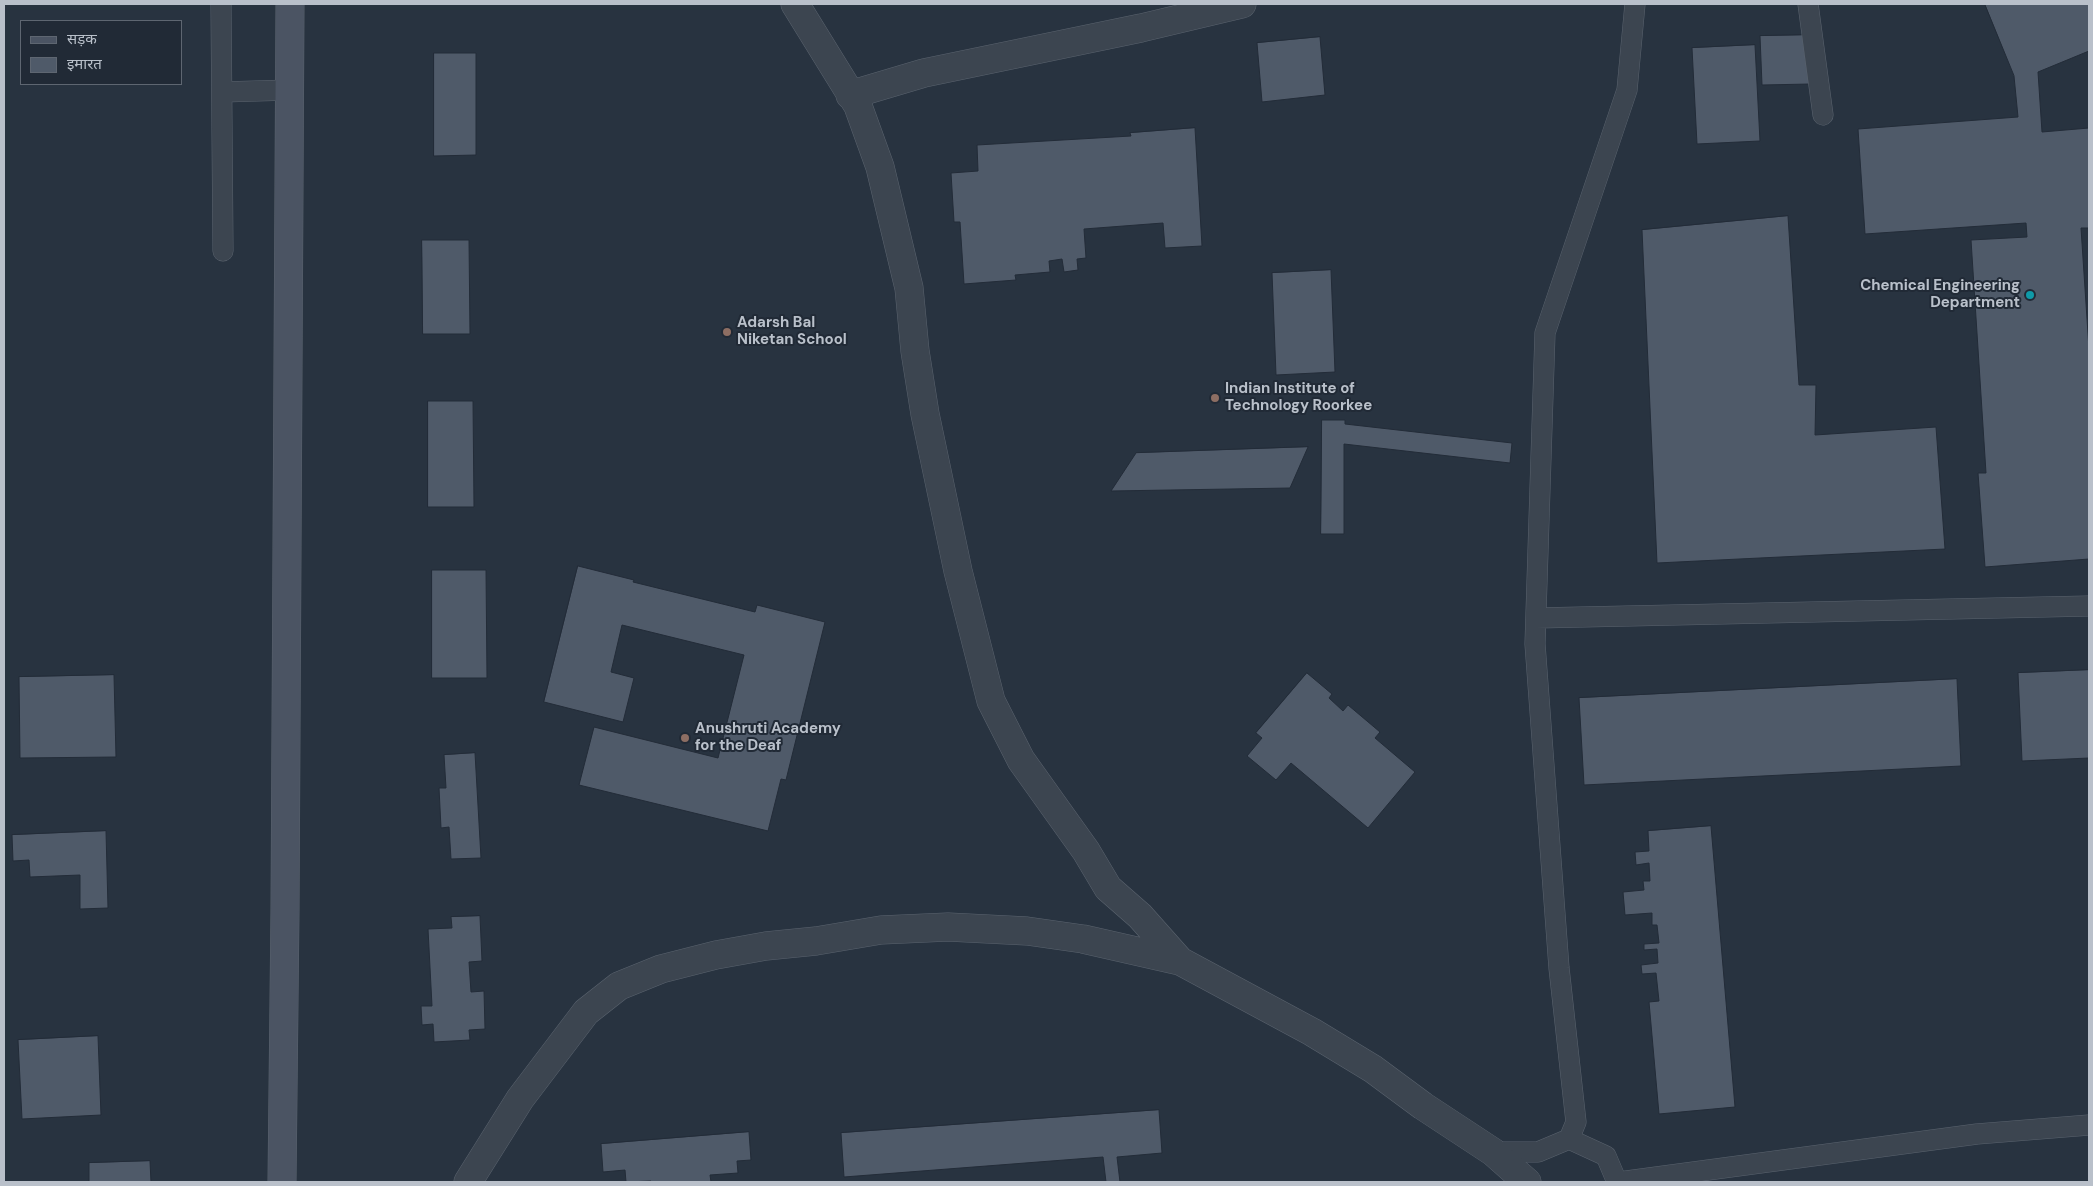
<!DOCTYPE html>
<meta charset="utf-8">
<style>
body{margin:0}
#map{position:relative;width:2093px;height:1186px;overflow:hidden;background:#283340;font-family:"DM Sans","Noto Sans Devanagari",sans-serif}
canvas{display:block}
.frame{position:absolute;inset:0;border:5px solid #b9c0ca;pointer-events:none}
.legend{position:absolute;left:20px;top:20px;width:162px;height:65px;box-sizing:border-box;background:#212a36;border:1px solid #5e6671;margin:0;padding:6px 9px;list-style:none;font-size:15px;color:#b9c0ca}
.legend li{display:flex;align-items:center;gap:10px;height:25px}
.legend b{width:25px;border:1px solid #5e6671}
</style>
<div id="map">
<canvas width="2093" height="1186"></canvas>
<div class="frame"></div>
<ul class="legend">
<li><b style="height:6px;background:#4b5463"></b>सड़क</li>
<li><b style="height:14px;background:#4f5a69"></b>इमारत</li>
</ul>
</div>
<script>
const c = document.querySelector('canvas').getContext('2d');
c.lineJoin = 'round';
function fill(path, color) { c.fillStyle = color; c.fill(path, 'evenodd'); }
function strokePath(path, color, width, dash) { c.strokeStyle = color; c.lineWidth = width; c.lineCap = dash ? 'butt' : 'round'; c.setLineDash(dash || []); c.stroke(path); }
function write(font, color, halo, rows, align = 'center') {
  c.font = font + ' "DM Sans",sans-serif'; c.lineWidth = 4; c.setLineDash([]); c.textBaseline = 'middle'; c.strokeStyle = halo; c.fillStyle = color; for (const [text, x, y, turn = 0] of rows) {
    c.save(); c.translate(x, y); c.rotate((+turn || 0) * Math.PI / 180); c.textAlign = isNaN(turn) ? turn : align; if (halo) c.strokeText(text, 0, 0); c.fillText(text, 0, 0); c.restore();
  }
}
const building = new Path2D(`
 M1985,4H2089V51L2038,72L2042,132L2089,128V228H2081L2089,349V559L1985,567L1978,473H1986L1971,240L2027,237L2026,223L1865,234L1858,129L2018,117L2014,76Z
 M1809,35L1810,84L1762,85L1760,36Z
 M1320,37L1325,95L1262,102L1257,43Z
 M1755,45L1760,141L1697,144L1692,48Z
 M434,53H476V155L434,156Z
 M1195,128L1202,246L1165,248L1163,223L1084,229L1086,258L1077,259L1078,270L1064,272L1062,259L1049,261L1050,272L1015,275L1016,280L964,284L960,222H954L951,173L978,171L977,145L1131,136L1130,133Z
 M1788,216L1799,385H1816L1815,435L1936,427L1945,549L1657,563L1642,230Z
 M422,240H469L470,334H423Z
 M1331,270L1335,372L1276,375L1272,273Z
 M428,401H473L474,507H428Z
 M1322,420H1345V424L1512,443L1510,463L1344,444V534H1321Z
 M1308,447L1290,488L1111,491L1136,453Z
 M578,566L634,580L633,582L755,612L757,605L825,622L786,780L781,779L768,831L579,785L594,727L718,758L744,655L622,625L611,672L634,678L623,722L544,702Z
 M432,570H486L487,678H432Z
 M2089,670V758L2022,761L2018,673Z
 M1307,673L1332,694L1329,698L1343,711L1348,705L1380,732L1375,738L1415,772L1368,828L1291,763L1276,780L1247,756L1262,738L1256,733Z
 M114,675L116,757L20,758L19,677Z
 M1957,679L1961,766L1584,785L1579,698Z
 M475,753L481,858L451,859L449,827L441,828L439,788H446L444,755Z
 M1711,826L1735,1107L1659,1114L1649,1002L1659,1001L1656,973L1642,974L1641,965L1658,963L1657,949L1644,950V944L1659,943L1657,925H1652V913L1625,915L1623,892L1644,890L1643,881H1650L1649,863L1636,865L1635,852L1649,851L1648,831Z
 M106,831L108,908L80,909V875L30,877L29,860L13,861L12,835Z
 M480,916L482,961L469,962L471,992L484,991L485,1029L469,1030L470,1040L434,1042L433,1024L422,1025L421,1006H432L428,929L452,928L451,917Z
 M98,1036L101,1115L22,1119L18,1040Z
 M1159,1110L1162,1153L1117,1157L1120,1182H1106L1103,1157L844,1177L841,1133Z
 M749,1132L751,1160L737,1161L738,1173L710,1175L711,1182H652L651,1181L626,1182L625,1170L603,1172L601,1144Z
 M150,1161L151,1182H89V1163Z`);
const lane = new Path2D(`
 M221,4L223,251
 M1808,4L1823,115
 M222,92L290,90
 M1536,618L2089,606
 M1569,1139L1606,1156L1617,1182
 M1493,1152H1538L1569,1139L1576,1122L1559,968L1535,644L1545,333L1627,90L1635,4
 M1619,1182L1977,1134L2089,1125`);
const street = new Path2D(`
 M795,4L858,106L880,167L909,288L915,351L925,414L958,571L991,701L1021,760L1086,851L1108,888L1140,916L1180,961
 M850,95L924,73L1141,28L1242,4
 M468,1182L520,1099L586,1012L619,986L661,969L716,955L766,946L816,941L881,930L948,927L1027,931L1083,939L1180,961L1312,1032L1373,1069L1423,1106L1493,1152L1527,1182`);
const secondary = new Path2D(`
 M282,1182L285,910L290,4`);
const markers = [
 [2030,295,5,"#0f9aa8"],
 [727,332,5,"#8d6e63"],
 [1215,398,5,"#8d6e63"],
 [685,738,5,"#8d6e63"]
];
const poiNames = [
 ["Chemical Engineering",2020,286,"right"],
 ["Department",2020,303,"right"],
 ["Adarsh Bal",737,323],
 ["Niketan School",737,340],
 ["Indian Institute of",1225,389],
 ["Technology Roorkee",1225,406],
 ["Anushruti Academy",695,729],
 ["for the Deaf",695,746]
];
fill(building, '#4f5a69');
strokePath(building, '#232c38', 1);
strokePath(lane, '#5a636e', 21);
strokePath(street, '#5a636e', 29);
strokePath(secondary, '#5a636e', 29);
strokePath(lane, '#3c4550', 20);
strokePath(street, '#3c4550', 28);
strokePath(secondary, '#4b5463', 28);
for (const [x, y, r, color] of markers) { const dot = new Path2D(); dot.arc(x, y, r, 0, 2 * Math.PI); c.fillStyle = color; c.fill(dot); strokePath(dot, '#212a36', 2); }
write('bold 15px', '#b9c0ca', '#212a36', poiNames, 'left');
</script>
